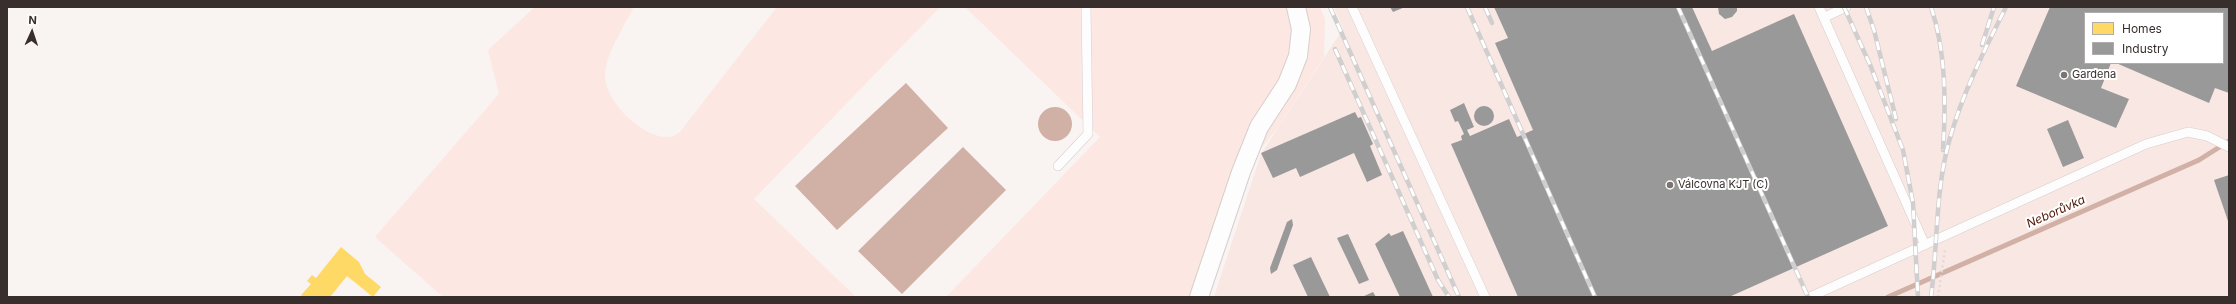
<!DOCTYPE html>
<meta charset="utf-8">
<style>
body{margin:0}
#map{position:relative;width:2236px;height:304px;overflow:hidden;background:#f9f3f2;font-family:Inter,sans-serif}
canvas{display:block}
.frame{position:absolute;inset:0;border:8px solid #382f2d;pointer-events:none}
.legend{position:absolute;left:2084px;top:12px;width:140px;height:52px;box-sizing:border-box;background:#fff;border:1px solid #afacab;margin:0;padding:5px 7px;list-style:none;font-size:12px;color:#382f2d}
.legend li{display:flex;align-items:center;gap:8px;height:20px}
.legend b{width:20px;border:1px solid #afacab}
.north{position:absolute;left:12px;top:12px;width:40px;height:40px;-webkit-text-stroke:3px #fff;paint-order:stroke;rotate:3deg;font-size:11px;font-weight:700;line-height:16px;text-align:center;color:#382f2d}
.north::after{content:'';display:block;margin:auto;width:14px;height:18px;background:#382f2d;clip-path:polygon(50% 0,100% 100%,50% 72%,0 100%)}
</style>
<div id="map">
<canvas width="2236" height="304"></canvas>
<div class="frame"></div>
<ul class="legend">
<li><b style="height:11px;background:#ffd966"></b>Homes</li>
<li><b style="height:11px;background:#999"></b>Industry</li>
</ul>
<div class="north">N</div>
</div>
<script>
const c = document.querySelector('canvas').getContext('2d');
c.lineJoin = 'round';
function fill(path, color) { c.fillStyle = color; c.fill(path, 'evenodd'); }
function strokePath(path, color, width, dash) { c.strokeStyle = color; c.lineWidth = width; c.lineCap = dash ? 'butt' : 'round'; c.setLineDash(dash || []); c.stroke(path); }
function write(font, color, halo, rows, align = 'center') {
  c.font = font + ' Inter,sans-serif'; c.lineWidth = 4; c.setLineDash([]); c.textBaseline = 'middle'; c.strokeStyle = halo; c.fillStyle = color; for (const [text, x, y, turn = 0] of rows) {
    c.save(); c.translate(x, y); c.rotate((+turn || 0) * Math.PI / 180); c.textAlign = isNaN(turn) ? turn : align; if (halo) c.strokeText(text, 0, 0); c.fillText(text, 0, 0); c.restore();
  }
}
const built = new Path2D(`
 M1334,7H2229V297H1214L1261,154L1343,29ZM2085,13H2223V63H2085Z`);
const green = new Path2D(`
 M535,7H633C632,13 628,18 625,23C617,39 606,56 605,74C603,100 643,139 669,137C673,137 677,134 680,132L777,7H940L754,199L856,297H443L375,237L499,94L488,50Z
 M965,7H1320L1325,19L1324,57L1277,129L1228,188L1191,297H946L1100,137Z`);
const water = new Path2D(`
 M906,83L948,128L837,230L795,186Z
 M1038 124a17 17 0 1 1 34 0a17 17 0 1 1-34 0Z
 M963,147L1006,190L902,294L858,251Z`);
const homes = new Path2D(`
 M341,247L359,262L365,274L381,287L373,297L347,276L330,297H303L301,295L311,284L307,281L312,275L316,278Z`);
const industry = new Path2D(`
 M1390,7H1405L1393,12Z
 M1494,7H1692L1712,51L1794,14L1888,226L1729,297H1518L1451,144L1462,140L1461,136L1464,134L1458,121L1455,122L1450,110L1464,103L1474,127L1467,130L1470,136L1509,119L1517,137L1533,130L1495,43L1508,38Z
 M1718,7H1737V11L1732,17L1725,19L1719,14Z
 M2050,7H2229V93L2215,88L2209,103L2116,63H2223V13H2085V63H2111L2101,88L2129,99L2116,128L2016,86Z
 M1474 116a10 10 0 1 1 20 0a10 10 0 1 1-20 0Z
 M1355,112L1358,118L1361,117L1373,144L1370,146L1382,175L1367,182L1354,153L1300,177L1296,168L1273,178L1261,153Z
 M2068,120L2084,158L2063,167L2047,129Z
 M2229,175V224L2214,180Z
 M1292,219L1293,225L1277,270L1271,274L1270,268L1287,222Z
 M1403,231L1433,297H1400L1375,244L1389,233L1391,236Z
 M1348,234L1369,280L1359,284L1337,238Z
 M1311,257L1330,297H1308L1293,265Z
 M1373,292L1376,297H1362Z`);
const stream = new Path2D(`
 M1888,297L2199,160L2229,141`);
const path = new Path2D(`
 M1938,297L1945,250`);
const lane = new Path2D(`
 M1352,7L1485,297
 M1819,7L1925,245
 M1825,17L1846,7
 M1058,166L1088,134L1086,7
 M1810,297L2146,144L2188,132L2207,136L2229,147`);
const street = new Path2D(`
 M1199,297L1241,172L1259,127L1287,84L1298,56L1301,29L1296,7`);
const rail = new Path2D(`
 M1330,7L1459,297
 M1467,7L1595,297
 M1485,7L1492,23
 M1678,7L1808,297
 M1844,7L1871,67L1903,150L1913,203L1918,297
 M1866,7L1874,30L1896,119
 M1931,7C1946,51 1946,103 1943,150
 M1982,45L1994,7
 M1335,49L1438,280L1449,297
 M1931,297C1938,244 1935,189 1950,138C1963,92 1985,49 2006,7`);
const markers = [
 [2064,75,4,"#7c7472"],
 [1670,185,4,"#7c7472"]
];
const poiNames = [
 ["Gardena",2072,75],
 ["Válcovna KJT (C)",1678,185]
];
const waterNames = [
 ["Neborůvka",2056,212,-24]
];
fill(built, '#f8e7e2');
fill(green, '#fce7e2');
fill(water, '#d1b0a6');
fill(homes, '#ffd966');
fill(industry, '#999');
strokePath(stream, '#d1b0a6', 5);
strokePath(lane, '#d6cfcd', 10);
strokePath(street, '#d6cfcd', 20);
strokePath(path, '#dddbdb', 2.5, [2, 3]);
strokePath(lane, '#fefdfd', 9);
strokePath(street, '#fefdfd', 18);
strokePath(rail, '#d0cece', 4.5);
strokePath(rail, '#fff', 3, [9]);
for (const [x, y, r, color] of markers) { const dot = new Path2D(); dot.arc(x, y, r, 0, 2 * Math.PI); c.fillStyle = color; c.fill(dot); strokePath(dot, '#fff', 1.5); }
write('11px', '#382f2d', '#fff', poiNames, 'left');
write('italic 12px', '#4c1302', '#fff', waterNames);
</script>
